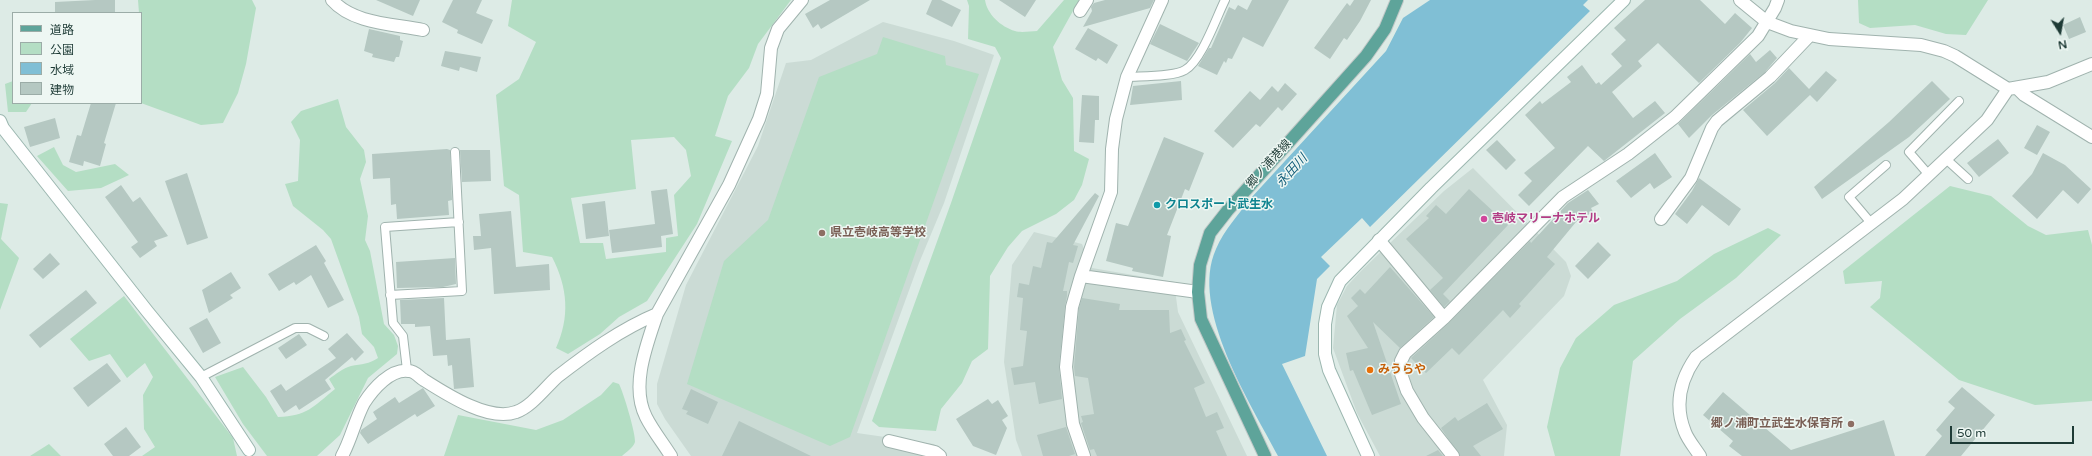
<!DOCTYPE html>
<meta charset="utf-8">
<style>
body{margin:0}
#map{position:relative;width:2092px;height:456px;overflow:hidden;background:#ddebe6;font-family:"Varela Round","Noto Sans JP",sans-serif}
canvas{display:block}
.legend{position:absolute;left:12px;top:12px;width:130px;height:92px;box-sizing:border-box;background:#eef7f3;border:1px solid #9baca7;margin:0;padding:5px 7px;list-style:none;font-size:12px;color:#1e3b36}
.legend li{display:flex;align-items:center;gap:8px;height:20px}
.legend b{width:20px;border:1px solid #9baca7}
.north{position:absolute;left:2040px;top:12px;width:40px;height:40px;-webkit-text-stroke:3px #eef7f3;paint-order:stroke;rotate:169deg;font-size:11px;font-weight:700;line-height:16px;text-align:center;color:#1e3b36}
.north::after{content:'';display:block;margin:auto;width:14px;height:18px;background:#1e3b36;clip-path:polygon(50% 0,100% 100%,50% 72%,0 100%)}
.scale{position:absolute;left:1950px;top:426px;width:124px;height:18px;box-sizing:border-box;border:2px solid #1e3b36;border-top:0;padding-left:5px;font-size:12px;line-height:14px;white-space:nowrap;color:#1e3b36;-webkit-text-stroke:3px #eef7f3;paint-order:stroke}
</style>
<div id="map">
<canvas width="2092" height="456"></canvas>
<ul class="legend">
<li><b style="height:5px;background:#5ea49a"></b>道路</li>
<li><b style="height:11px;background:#b4dec4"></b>公園</li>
<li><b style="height:11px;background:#80bfd5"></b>水域</li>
<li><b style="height:11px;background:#b5c8c2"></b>建物</li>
</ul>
<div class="north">N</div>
<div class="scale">50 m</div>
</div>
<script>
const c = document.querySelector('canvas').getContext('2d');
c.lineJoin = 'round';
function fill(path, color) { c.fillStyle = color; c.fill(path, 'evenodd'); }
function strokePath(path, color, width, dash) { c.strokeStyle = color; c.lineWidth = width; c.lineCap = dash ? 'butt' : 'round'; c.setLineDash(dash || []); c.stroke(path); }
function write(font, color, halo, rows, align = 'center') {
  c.font = font + ' "Varela Round","Noto Sans JP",sans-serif'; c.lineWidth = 3; c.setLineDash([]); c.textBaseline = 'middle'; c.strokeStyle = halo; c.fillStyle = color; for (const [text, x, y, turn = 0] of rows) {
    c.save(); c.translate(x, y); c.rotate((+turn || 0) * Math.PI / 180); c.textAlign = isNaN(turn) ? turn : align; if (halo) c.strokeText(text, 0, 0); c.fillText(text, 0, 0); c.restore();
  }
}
const built = new Path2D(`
 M883,22L954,41L994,55L944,203L919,263L857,433L934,444L946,456H691L665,419L657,404V384L686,285L758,146L786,63L811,60Z
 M1473,168L1566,262L1571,276L1564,296L1483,380L1507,425L1504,456H1380L1357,413L1333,348L1337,305L1347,286L1359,273L1444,191Z
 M1034,232L1082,244L1092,268L1174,282L1178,312L1247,456H1022L1016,440L1004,362L1012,265Z`);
const green = new Path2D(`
 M138,0H252L256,8L246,64L238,93L223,123L201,125L141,103V13H139Z
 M512,0H791L758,44L749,68L728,96L715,136L732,141L697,224L647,301L619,317L600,334L568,354L556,348C570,317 568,288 552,257L523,252L519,195L504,186L496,95L519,79L536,42L508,26ZM674,137L686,150L691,176L674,195L678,236L666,238V252L606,259L603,243H580L571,198L636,189L631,140Z
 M967,0H985C987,14 1001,27 1015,31C1021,33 1031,31 1037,31L1064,0H1079L1053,47L1062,80L1073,98L1074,151L1089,159L1082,185L1074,200L1056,214L1022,231L1008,247L990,276L988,349L972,361L962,383L941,409L936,431L879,427L872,421L951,203L1001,58L995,47L968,39L969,6Z
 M1858,0H1988L1966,35L1946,34L1915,25L1870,28L1859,23Z
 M883,37L945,56L946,65L979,74L850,437L830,446L687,384L724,261L768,220L819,77L877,54Z
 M13,81V103H32L26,112H8L5,84Z
 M338,99L346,127L364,150L366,162L360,179L368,216L365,240L370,251L384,324L394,335L398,346L397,354L368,378L340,435L317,456H267L243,424L215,377L243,367L266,397L278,417C307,416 313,407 335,389L329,379C336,374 343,368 351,366C362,364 369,364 378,358L374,347L362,334L359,317L331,239L323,230L293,206L285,184L298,181L300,140L291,122L301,111Z
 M54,147L63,165L76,172L115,164L129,175L101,188L68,191L37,156Z
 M1950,186L1991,196L2028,226L2046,235L2088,230L2092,245V401L2035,405L1959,380L1870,307L1880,298L1882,281L1845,284L1843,271Z
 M0,203L8,204L1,239L19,258L0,310Z
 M1768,228L1781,235L1736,278L1680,319L1633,361L1620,456H1555L1547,427L1560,368L1576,338L1614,305L1677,281L1714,254Z
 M124,296L233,438L237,456H142L155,447L144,429L143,395L153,377L145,363L127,378L110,354L89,361L70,339Z
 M613,382L619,384C623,391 636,434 635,442C633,448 626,452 622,456H444L458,415L536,430L563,420L601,395Z
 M49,444L61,456H30Z`);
const water = new Path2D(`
 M1430,0H1588L1583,5L1590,11L1370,227L1362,218L1321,257L1330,266L1317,279L1305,356L1282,364L1327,456H1278C1251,404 1189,308 1216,249C1224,230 1239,214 1251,198L1386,51L1403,18Z`);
const building = new Path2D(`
 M95,0H115V13H55V2Z
 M376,0H420L413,16Z
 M453,0H482L476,13L493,20L482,44L457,33L458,30L442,22Z
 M830,0H870L821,29L818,24L813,28L805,14Z
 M932,0H941L961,10L952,27L926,14Z
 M999,0H1036L1025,17Z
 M1105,0H1154L1150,8L1083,27L1092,11L1091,7L1094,3Z
 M1252,0H1289L1263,47L1243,37L1232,59L1228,58L1226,63L1224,61L1217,75L1198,66L1209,48H1211L1229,7L1235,10L1238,5L1247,10Z
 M1354,0H1371L1360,21L1347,40L1344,38L1330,59L1314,48L1347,3L1350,6Z
 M1645,0H1700L1725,24L1735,13L1752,28L1740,43L1699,83L1658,43L1638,61L1642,66L1612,92L1633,118L1655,101L1665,113L1604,161L1588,146L1529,206L1518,195L1532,181L1524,173L1555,148L1525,115L1540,101L1542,104L1571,82L1567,77L1582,65L1596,84L1599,82L1601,85L1622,66L1611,54L1626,40L1614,28Z
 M2080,17L2086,32L2069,39L2063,25Z
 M1160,24L1199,43L1187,61L1150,44Z
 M1088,28L1118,45L1107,64L1098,58L1096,61L1075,49Z
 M369,29L400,36V40L403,41L399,57H396L394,62L372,57L373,54L364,51Z
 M1770,50L1777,58L1765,72L1712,115L1689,138L1678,124L1750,54L1756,62Z
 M445,51L481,57L477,72L460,67L459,71L441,66Z
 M1789,68L1809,89L1826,71L1837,80L1817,102L1810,95L1767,136L1743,110L1775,83Z
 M1181,81L1182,100L1130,105L1133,86Z
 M1932,81L1950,99L1909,137L1822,199L1814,187L1889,122Z
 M1285,83L1297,94L1282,111L1278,107L1260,127L1256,124L1233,148L1214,131L1250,91L1260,100L1272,86L1278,92Z
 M1082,95L1099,96V120H1095L1094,143L1079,142Z
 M91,103H116L104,143L106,144L100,166L84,161L83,166L69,162L77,135L81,136Z
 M55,118L60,138L30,147L24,127Z
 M2037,125L2050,132L2037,155L2024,148Z
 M1164,137L1204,153L1189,191L1185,189L1167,235L1171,236L1163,277L1132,271L1133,268L1106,261L1116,223L1128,226Z
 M1998,139L2009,153L1979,177L1967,163Z
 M1497,140L1516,160L1506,170L1486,150Z
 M447,149L450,150L452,200L448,201L449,215L397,219L396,204L391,205L390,178L373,179L372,154Z
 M460,150H490L491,181L462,182Z
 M1655,153L1672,177L1654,189L1650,183L1631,198L1616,181Z
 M2043,153L2065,165L2091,189L2078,204L2063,190L2037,219L2012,196L2032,174Z
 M187,173L208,238L187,245L165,181Z
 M1699,178L1741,209L1729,226L1702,205L1687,224L1675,214L1692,191Z
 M121,185L133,202L140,197L168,236L154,241L157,246L140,258L131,247L138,242L105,197Z
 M667,189L673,234L661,236L662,247L612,253L609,230L655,224L651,191Z
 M1469,189L1508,225L1443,294L1450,301L1444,307L1430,290L1443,278L1406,239L1429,218L1426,216L1436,205L1446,214Z
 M1588,190L1599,204L1591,208L1593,212L1576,222L1547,257L1555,264L1519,304L1521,306L1510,318L1503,310L1459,355L1452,348L1426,373L1411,358L1449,323L1530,241L1531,243L1568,203Z
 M1095,193L1099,196L1073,245L1078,246L1073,263L1069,262L1063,291H1067V296L1065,306L1059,366L1062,399L1039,404L1035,382L1014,385L1011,368L1023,366L1027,331L1020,330L1023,298L1017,297L1019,283L1029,285L1033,266L1041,268L1047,242L1052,243Z
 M605,201L609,236L586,239L582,204Z
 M511,211L516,267L549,264L550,290L494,294L491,248L474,250L473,236H481L479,214Z
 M1598,242L1611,255L1588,279L1575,266Z
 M316,245L326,261L324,263L344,300L328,308L311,275L296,285L294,282L279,291L268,274Z
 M50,253L60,264L43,279L33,269Z
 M455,258L456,284L443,287L397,288L396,262Z
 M1390,267L1434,317L1400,348L1373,322L1401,404L1372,415L1353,370L1350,371L1346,353L1368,348L1347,316L1358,306L1351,298L1360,289L1365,294Z
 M231,272L241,288L230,295L233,298L209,313L202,290Z
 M86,290L97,303L40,348L29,335Z
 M444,298L446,340L470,338L474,387L454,389L452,365L448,366L447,355L433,356L430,326L415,327V324H401L400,300Z
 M1082,298L1120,304L1119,310H1169L1170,333L1181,329L1186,340L1184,341L1205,383L1194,388L1206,417L1217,412L1224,428L1216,431L1227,456H1097L1094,449L1090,450L1081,423L1083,422L1081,416L1094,414L1088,378L1075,376L1074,367L1079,308Z
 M207,318L221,343L203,353L189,328Z
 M347,333L364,352L355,361L352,357L325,380L331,389L299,410L296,405L284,413L270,391L281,384L286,391L336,358L328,349Z
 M299,334L307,345L286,359L278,348Z
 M107,363L121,381L88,407L73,388Z
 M1962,387L1995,415L1961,456H1925L1942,436L1936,430L1955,408L1948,402Z
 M423,388L435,406L417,417L415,414L368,444L360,433L361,430L377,419L373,412L395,397L399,403Z
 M691,389L718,402L708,424L686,414L688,411L682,409Z
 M1723,392L1791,450L1884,420L1895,456H1742L1729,446L1733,441L1703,415Z
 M988,399L992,404L998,400L1008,416L1002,420L1007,428L996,455L973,446L956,419Z
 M1487,403L1503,429L1473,446L1481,456H1460L1441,428L1455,417L1458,421Z
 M739,421L811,456H722Z
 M126,427L141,447L129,456H113L104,444Z
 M1066,427L1075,454L1069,456H1043L1037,435Z
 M1438,450L1443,456H1426Z`);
const lane = new Path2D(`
 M1127,77C1142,76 1173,77 1185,70C1202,60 1216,18 1225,0
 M1946,159L1968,179
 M1929,175L1909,152L1959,101
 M1871,223L1849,197L1886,165
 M390,295L462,291L455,152
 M407,370L403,336L393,323L385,227L459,222
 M201,377L295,328H308L324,336`);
const street = new Path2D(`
 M332,0C353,24 394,24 423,30
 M1740,0L1767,22L1791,31L1829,39L1921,45L1944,51L1955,56L2008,89L2048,82L2092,64
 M1080,11L1087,0
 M2017,88L2024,95L2092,137
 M1661,219L1691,178L1712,128L1717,121L1770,77L1810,35
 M1379,240L1444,318
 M1081,276L1198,292
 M657,314C647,344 630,386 646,417C653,431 663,443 671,456
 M889,441L935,452L940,456
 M342,456C351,440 355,420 364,403C373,389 391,368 409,371C415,371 419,377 424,380C446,394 489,422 516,412C531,407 545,388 557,377C588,353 621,329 657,314L729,185L759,119L767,94L771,48L778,29L802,0
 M1084,456L1073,424L1066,367L1072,307L1081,276L1111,192L1112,149L1116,119L1127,77L1162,0
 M1453,456L1423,418L1407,391L1401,374V361L1405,353L1444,318L1563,197L1628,154L1675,117L1758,36L1775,8L1778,0
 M1700,456C1695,448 1688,440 1685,432C1674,405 1680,380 1696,357L1903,199L1987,120L2008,89`);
const secondary = new Path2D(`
 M0,121L3,128L147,311L201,377L249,450
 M1368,456L1329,370L1325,354V324L1328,307L1340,281L1431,188L1624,0`);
const primary = new Path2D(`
 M1265,456L1201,319L1198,292L1200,265L1210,233L1228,210L1366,56L1385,29L1397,0`);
const markers = [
 [1157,205,4,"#0f9aa8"],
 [1484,219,4,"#d1479c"],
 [822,233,4,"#8d6e63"],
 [1370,370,4,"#e8710a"],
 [1851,424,4,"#8d6e63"]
];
const streetNames = [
 ["郷ノ浦港線",1269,164,-48]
];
const cultureNames = [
 ["クロスポート武生水",1165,205]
];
const hotelNames = [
 ["壱岐マリーナホテル",1492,219]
];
const educationNames = [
 ["県立壱岐高等学校",830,233],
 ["郷ノ浦町立武生水保育所",1843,424,"right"]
];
const foodNames = [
 ["みうらや",1378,370]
];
const waterNames = [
 ["永田川",1292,171,-48]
];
fill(built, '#cbdbd5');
fill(green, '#b4dec4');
fill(water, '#80bfd5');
fill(building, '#b5c8c2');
strokePath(lane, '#a0b3ae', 10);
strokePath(street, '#a0b3ae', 14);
strokePath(secondary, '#9cb7b0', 14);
strokePath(primary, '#c0c8c7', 14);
strokePath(lane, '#fff', 8);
strokePath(street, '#fff', 12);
strokePath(secondary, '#fff', 12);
strokePath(primary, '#5ea49a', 12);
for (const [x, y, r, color] of markers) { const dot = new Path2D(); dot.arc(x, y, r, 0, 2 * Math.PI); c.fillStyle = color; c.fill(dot); strokePath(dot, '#eef7f3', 1.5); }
write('12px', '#1e3b36', '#eef7f3', streetNames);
write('bold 12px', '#0d838f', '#eef7f3', cultureNames, 'left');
write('bold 12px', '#b23c85', '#eef7f3', hotelNames, 'left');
write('bold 12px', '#785e54', '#eef7f3', educationNames, 'left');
write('bold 12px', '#c56008', '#eef7f3', foodNames, 'left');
write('italic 13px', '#145f7b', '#eef7f3', waterNames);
</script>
